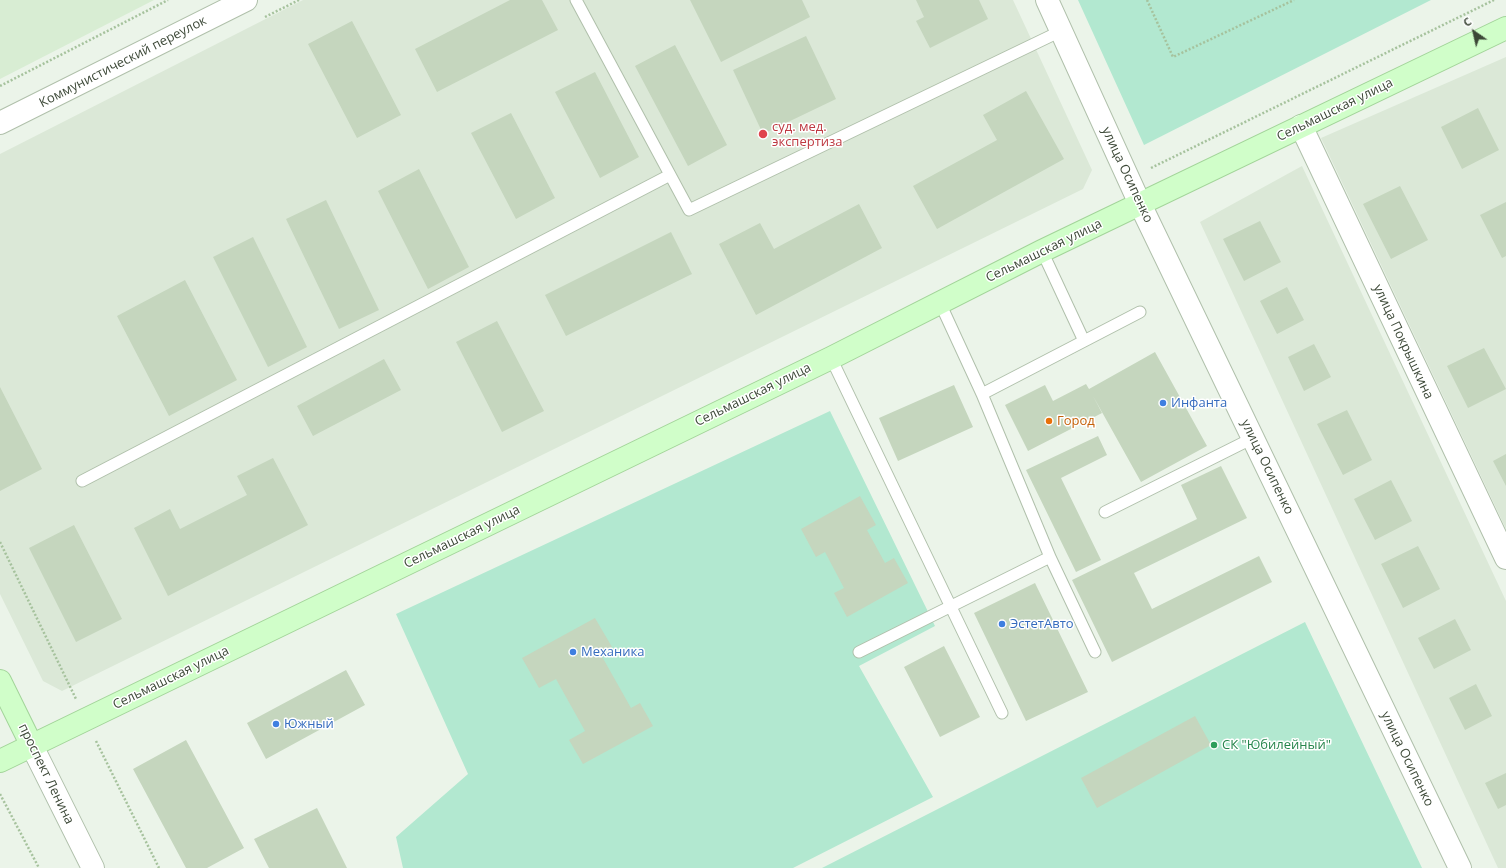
<!DOCTYPE html>
<meta charset="utf-8">
<style>
body{margin:0}
#map{position:relative;width:1506px;height:868px;overflow:hidden;background:#ebf4e9;font-family:"Open Sans",sans-serif}
canvas{display:block}
.north{position:absolute;left:1454px;top:12px;width:40px;height:40px;-webkit-text-stroke:3px #fff;paint-order:stroke;rotate:326deg;font-size:11px;font-weight:700;line-height:16px;text-align:center;color:#3c4837}
.north::after{content:'';display:block;margin:auto;width:14px;height:18px;background:#3c4837;clip-path:polygon(50% 0,100% 100%,50% 72%,0 100%)}
</style>
<div id="map">
<canvas width="1506" height="868"></canvas>
<div class="north">С</div>
</div>
<script>
const c = document.querySelector('canvas').getContext('2d');
c.lineJoin = 'round';
function fill(path, color) { c.fillStyle = color; c.fill(path, 'evenodd'); }
function strokePath(path, color, width, dash) { c.strokeStyle = color; c.lineWidth = width; c.lineCap = dash ? 'butt' : 'round'; c.setLineDash(dash || []); c.stroke(path); }
function write(font, color, halo, rows, align = 'center') {
  c.font = font + ' "Open Sans",sans-serif'; c.lineWidth = 3; c.setLineDash([]); c.textBaseline = 'middle'; c.strokeStyle = halo; c.fillStyle = color; for (const [text, x, y, turn = 0] of rows) {
    c.save(); c.translate(x, y); c.rotate((+turn || 0) * Math.PI / 180); c.textAlign = isNaN(turn) ? turn : align; if (halo) c.strokeText(text, 0, 0); c.fillText(text, 0, 0); c.restore();
  }
}
const residential = new Path2D(`
 M303,0H1013L1092,170L1083,189L62,691L43,681L0,594V154Z
 M1506,57V529L1321,138Z
 M1302,166L1506,601V868H1498L1200,222Z`);
const education = new Path2D(`
 M0,0H154L0,79Z`);
const green = new Path2D(`
 M1078,0H1431L1144,145Z
 M830,411L935,626L859,666L933,797L793,868H403L396,837L468,774L396,614Z
 M1305,622L1422,868H822Z`);
const building = new Path2D(`
 M510,0H542L558,30L437,92L415,49Z
 M690,0H802L810,17L721,62Z
 M916,0H979L988,19L930,48L916,21L924,17Z
 M352,21L401,115L357,138L308,44Z
 M806,36L836,99L763,134L733,70Z
 M675,45L727,145L688,166L635,66Z
 M595,72L639,157L600,178L555,92Z
 M1026,91L1064,159L937,229L913,186L997,140L983,115Z
 M1478,108L1499,150L1462,169L1441,127Z
 M511,113L555,198L516,219L471,133Z
 M419,169L469,267L428,289L378,191Z
 M1400,186L1428,240L1391,259L1363,204Z
 M326,200L379,310L339,329L286,219Z
 M1506,202V256L1502,258L1480,215Z
 M859,204L882,248L756,315L719,244L760,223L774,249Z
 M1260,221L1281,262L1244,281L1223,239Z
 M671,232L692,274L566,336L545,295Z
 M253,237L307,347L268,367L213,257Z
 M185,280L237,380L169,416L117,316Z
 M1287,287L1304,320L1277,334L1260,301Z
 M497,321L544,411L502,432L456,342Z
 M1314,344L1331,377L1304,391L1288,357Z
 M1484,348L1506,389L1468,408L1447,366Z
 M1155,352L1207,446L1141,482L1093,396L1102,413L1028,451L1005,405L1045,385L1053,401L1086,384L1089,389Z
 M384,359L401,390L313,436L297,406Z
 M954,385L973,427L898,461L879,418Z
 M0,387L42,469L0,491Z
 M1347,410L1372,460L1343,475L1317,424Z
 M1098,436L1107,455L1061,478L1101,560L1076,572L1026,470Z
 M1506,454V486L1493,461Z
 M273,458L308,525L168,596L134,528L170,509L180,529L247,495L237,476Z
 M1221,466L1247,518L1134,573L1152,609L1259,556L1272,582L1112,662L1072,580L1197,519L1181,485Z
 M1391,480L1412,521L1375,540L1354,499Z
 M860,496L876,525L867,530L885,563L894,558L908,583L847,617L834,593L844,588L825,552L816,557L801,529Z
 M74,525L122,619L76,642L29,548Z
 M1418,546L1440,589L1403,608L1381,564Z
 M1035,583L1088,692L1026,721L974,613Z
 M595,618L612,647L600,653L631,708L640,703L653,726L583,764L569,740L585,731L556,679L539,688L522,658Z
 M1455,619L1471,650L1434,669L1418,638Z
 M944,646L980,717L940,737L904,667Z
 M346,670L365,705L266,759L247,723Z
 M1476,684L1492,716L1465,730L1449,698Z
 M1195,716L1211,745L1097,808L1081,778Z
 M186,740L244,848L207,868H186L133,769Z
 M1506,773V805L1498,809L1485,783Z
 M317,808L347,868H269L254,839Z`);
const path = new Path2D(`
 M1147,0L1173,57L1294,0
 M265,17L299,0
 M0,86L168,0
 M1151,168L1494,0
 M0,542L76,699
 M96,741L159,868
 M0,794L39,868`);
const service = new Path2D(`
 M576,0L689,210L1061,31
 M1042,251L1084,341
 M940,303L982,394L1140,312
 M831,358L1002,713
 M82,481L670,175
 M1105,512L1253,438
 M1050,557L1095,652
 M859,652L1050,557L982,394`);
const minor = new Path2D(`
 M1047,0L1140,204L1460,868
 M0,123L246,0
 M1301,126L1506,558`);
const tertiary = new Path2D(`
 M32,746L93,868`);
const secondary = new Path2D(`
 M0,681L32,746
 M0,761L831,358L1042,251L1506,28`);
const markers = [
 [763,134,5,"#e0444e"],
 [1163,403,4,"#3f7fe0"],
 [1049,421,4,"#e8710a"],
 [1002,624,4,"#3f7fe0"],
 [573,652,4,"#3f7fe0"],
 [276,724,4,"#3f7fe0"],
 [1214,745,4,"#2e9e5b"]
];
const streetNames = [
 ["Коммунистический переулок",123,62,-27],
 ["Сельмашская улица",1335,110,-26],
 ["улица Осипенко",1127,175,65],
 ["Сельмашская улица",1044,251,-26],
 ["улица Покрышкина",1403,342,65],
 ["Сельмашская улица",753,395,-26],
 ["улица Осипенко",1267,467,64],
 ["Сельмашская улица",462,537,-26],
 ["Сельмашская улица",171,678,-26],
 ["улица Осипенко",1407,759,64],
 ["проспект Ленина",46,774,64]
];
const healthNames = [
 ["суд. мед.",772,127],
 ["экспертиза",772,142]
];
const shopNames = [
 ["Инфанта",1171,403],
 ["ЭстетАвто",1010,624],
 ["Механика",581,652],
 ["Южный",284,724]
];
const foodNames = [
 ["Город",1057,421]
];
const leisureNames = [
 ["СК \"Юбилейный\"",1222,745]
];
fill(residential, '#dbe8d7');
fill(education, '#d8edd3');
fill(green, '#b2e8d0');
fill(building, '#c5d6be');
strokePath(service, '#b0c0ab', 13);
strokePath(minor, '#b0c0ab', 24);
strokePath(tertiary, '#b0c0ab', 24);
strokePath(secondary, '#a2d499', 24);
strokePath(path, '#a6c29d', 2.5, [2, 2]);
strokePath(service, '#fff', 11);
strokePath(minor, '#fff', 22);
strokePath(tertiary, '#fff', 22);
strokePath(secondary, '#d0fec9', 22);
for (const [x, y, r, color] of markers) { const dot = new Path2D(); dot.arc(x, y, r, 0, 2 * Math.PI); c.fillStyle = color; c.fill(dot); strokePath(dot, '#fff', 1.5); }
write('13px', '#3c4837', '#fff', streetNames);
write('13px', '#be3a42', '#fff', healthNames, 'left');
write('13px', '#366cbe', '#fff', shopNames, 'left');
write('13px', '#c56008', '#fff', foodNames, 'left');
write('13px', '#27864d', '#fff', leisureNames, 'left');
</script>
